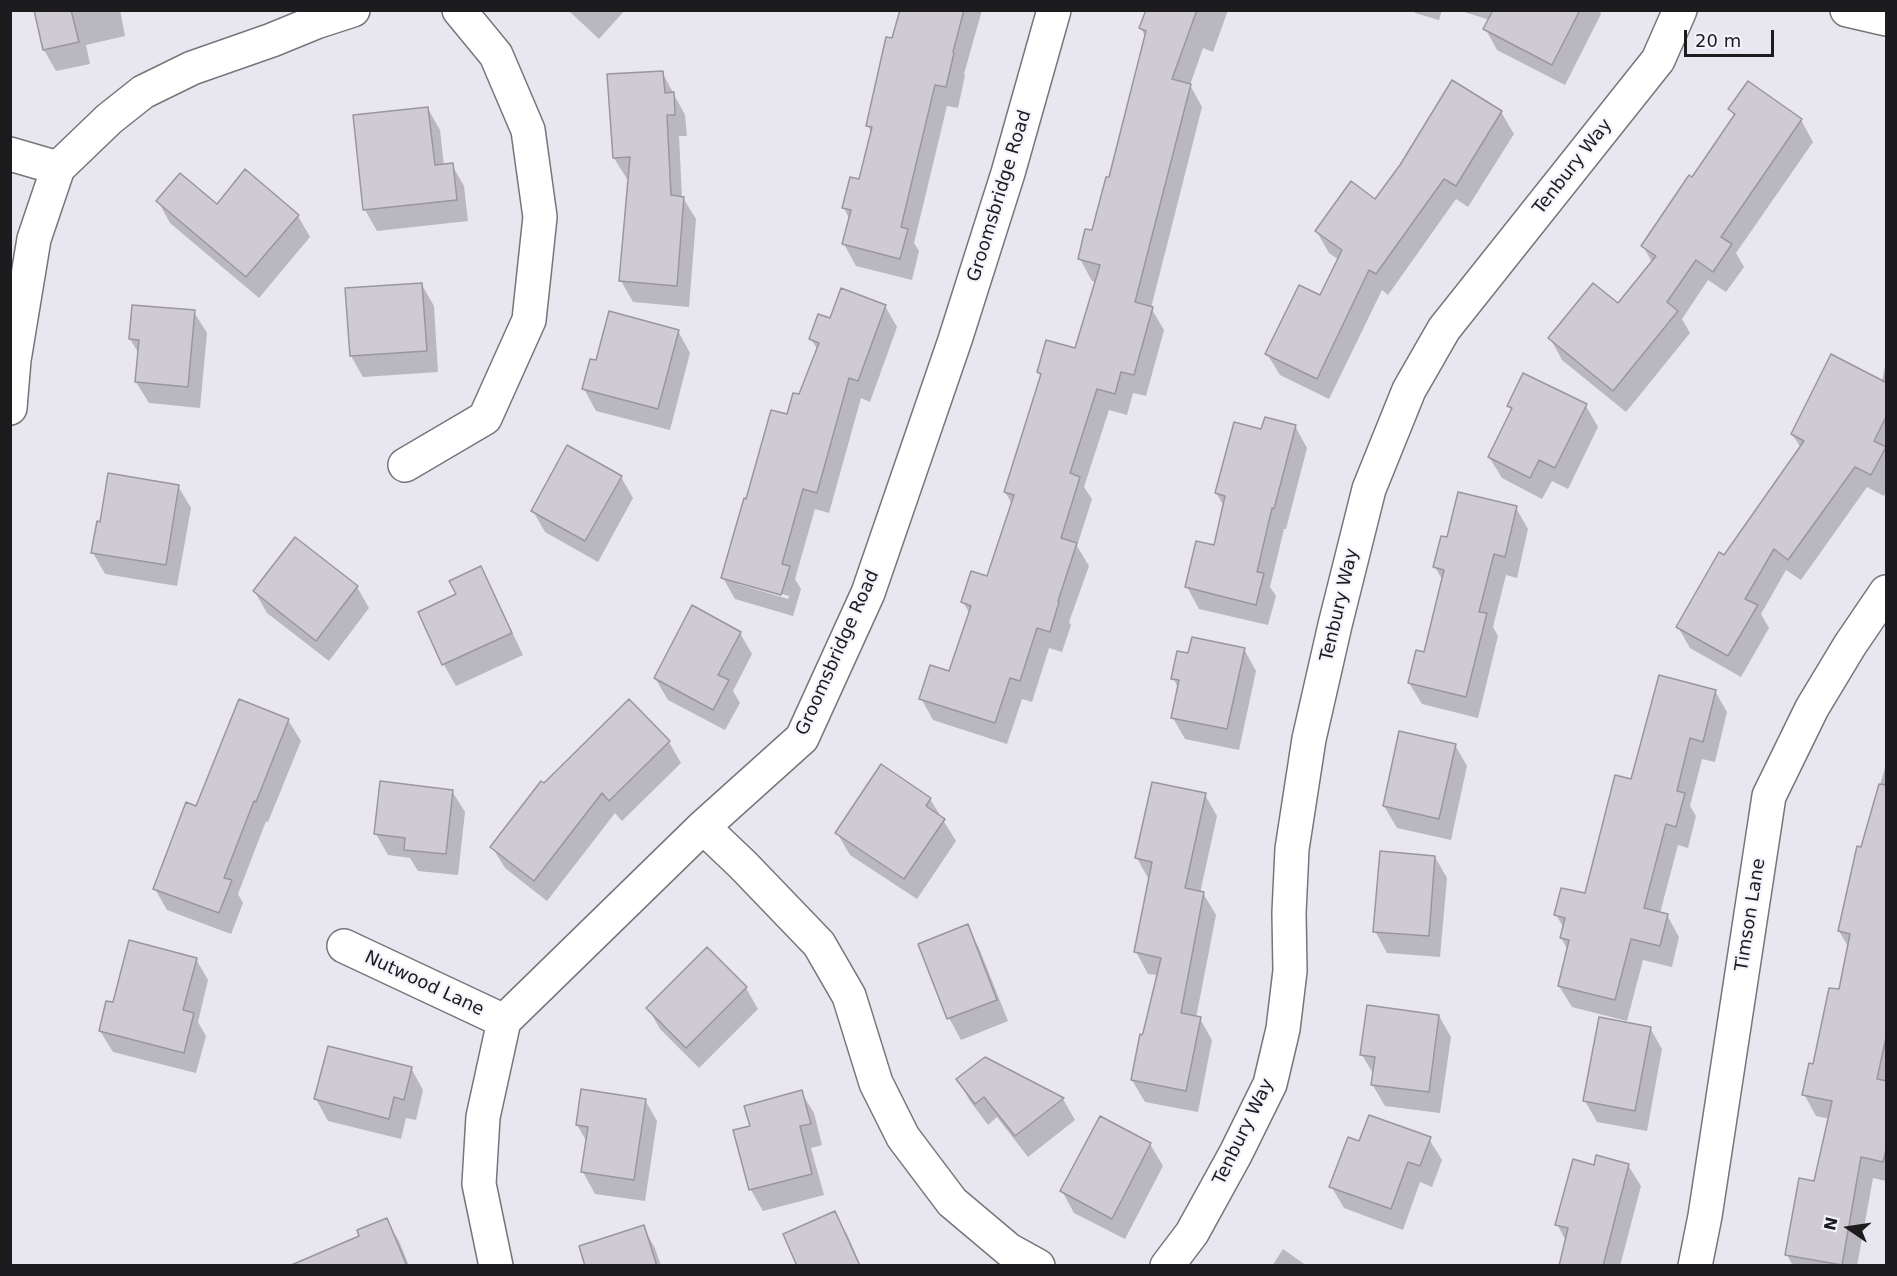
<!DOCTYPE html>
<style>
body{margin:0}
#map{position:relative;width:1897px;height:1276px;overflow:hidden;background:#e8e6ee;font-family:"DejaVu Sans",sans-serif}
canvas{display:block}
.frame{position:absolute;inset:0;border:12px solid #1c1b1e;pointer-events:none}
.north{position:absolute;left:1819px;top:1198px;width:60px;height:60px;-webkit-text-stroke:4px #f5f3fb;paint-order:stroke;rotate:283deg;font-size:16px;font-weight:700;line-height:24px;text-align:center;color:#1c1b1e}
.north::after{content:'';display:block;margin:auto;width:21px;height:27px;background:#1c1b1e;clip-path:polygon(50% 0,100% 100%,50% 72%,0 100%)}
.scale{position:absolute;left:1684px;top:30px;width:90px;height:27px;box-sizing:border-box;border:3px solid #1c1b1e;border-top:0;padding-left:8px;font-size:18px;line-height:21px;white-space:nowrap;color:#1c1b1e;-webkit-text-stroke:4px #f5f3fb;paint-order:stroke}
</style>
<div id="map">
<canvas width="1897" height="1276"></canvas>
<div class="frame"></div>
<div class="north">N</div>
<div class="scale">20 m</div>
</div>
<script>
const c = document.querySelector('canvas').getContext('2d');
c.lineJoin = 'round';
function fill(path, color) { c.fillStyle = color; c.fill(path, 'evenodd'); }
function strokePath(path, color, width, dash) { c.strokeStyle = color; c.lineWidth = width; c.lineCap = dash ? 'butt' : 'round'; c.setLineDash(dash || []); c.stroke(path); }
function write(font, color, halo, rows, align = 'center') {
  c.font = font + ' "DejaVu Sans",sans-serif'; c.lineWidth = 4.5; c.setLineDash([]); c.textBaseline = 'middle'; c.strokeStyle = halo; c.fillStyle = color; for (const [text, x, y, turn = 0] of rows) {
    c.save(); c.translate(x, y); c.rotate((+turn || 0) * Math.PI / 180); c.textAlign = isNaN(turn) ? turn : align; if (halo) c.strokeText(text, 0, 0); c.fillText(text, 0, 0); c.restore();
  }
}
const shadow = new Path2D(`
 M35,10H120L125,36L86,45L90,64L56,71L44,50Z
 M568,10H625L599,39Z
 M901,10H982L964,74L965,75L958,108L947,106L914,243L919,251L912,280L856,266L844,244L850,220L844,208L860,181L872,133L867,125Z
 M1148,10H1228L1213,52L1203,48L1190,85L1202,107L1151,308L1164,330L1146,396L1133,393L1127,415L1109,410L1084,487L1092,499L1077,546L1089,566L1069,622L1071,625L1062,652L1049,648L1032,702L1022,699L1007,744L933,720L921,698L950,673L970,614L963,602L988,577L1012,504L1005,492L1042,378L1038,372L1076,350L1096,282L1092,281L1080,259L1093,232L1110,179L1146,38L1141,28Z
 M1413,10H1442L1439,20L1415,13Z
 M1458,10H1599L1601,14L1565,85L1497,50L1485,28L1490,20Z
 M662,72L685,115L687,136H679L682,198H683L696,219L689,307L633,302L621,281L630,179H627L614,158Z
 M1452,82L1501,112L1514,134L1468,207L1456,199L1388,295L1382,290L1329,399L1280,375L1267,354L1321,297L1339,260L1329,253L1317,232L1376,201L1401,165Z
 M428,109L440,130L444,166L452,165L464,186L468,221L377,231L365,210Z
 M1730,109L1801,120L1813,142L1736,253L1744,267L1726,292L1708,280L1682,319L1690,333L1626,412L1562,360L1550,338L1618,305L1652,262L1643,246L1735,118Z
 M158,201L298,216L310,237L259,298L170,223Z
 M422,285L434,306L438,372L363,377L351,356Z
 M885,306L897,327L870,402L861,398L829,513L815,509L795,579L801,589L793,616L735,599L723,578L747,501L788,416L800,396L818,350L811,339L831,320ZM738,581L789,596L788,599L738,584Z
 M194,312L207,333L200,408L149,403L136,382L139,354L130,339Z
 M678,331L690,353L670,430L596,411L584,389L597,362Z
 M1886,360V490L1884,496L1867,487L1801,580L1786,570L1761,614L1769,628L1741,677L1690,648L1678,627L1724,557L1801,448L1792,434L1882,382Z
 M1508,406H1586L1598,427L1568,489L1552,481L1542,499L1502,478L1489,457L1512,411Z
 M1295,426L1307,448L1286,529H1284L1270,587L1276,596L1268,625L1199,609L1187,587L1215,547L1224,506L1216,493Z
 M621,477L633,498L598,562L545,532L533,511Z
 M178,486L191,508L177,586L105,574L93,553L101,524Z
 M1516,508L1528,529L1517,578L1506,575L1493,627L1498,636L1478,718L1422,704L1409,683L1425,654L1443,581L1435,567L1448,539Z
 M480,568L492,590L523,655L456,686L444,665L420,612L458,595Z
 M357,587L369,608L329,661L267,613L255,592Z
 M740,633L752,654L733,691L740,703L725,730L668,700L655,678Z
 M1244,649L1256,671L1239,750L1185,739L1173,718L1179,689L1173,678L1189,655Z
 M1715,691L1727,712L1715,762L1702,759L1690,806L1696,816L1688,848L1678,845L1660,913L1667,915L1679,937L1672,967L1643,960L1627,1021L1572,1007L1559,986L1568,950L1561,938L1564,928L1556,915L1586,895L1632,781Z
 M288,720L301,741L268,822L266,821L238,894L243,903L231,934L167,910L155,889L197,808Z
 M669,742L681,763L622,821L615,813L547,901L505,868L492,847L544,785Z
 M1455,745L1467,766L1451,840L1397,828L1384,806Z
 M1886,764V1181L1873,1178L1857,1266H1793L1787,1255L1815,1183L1830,1119L1816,1116L1804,1094L1840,991L1849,948L1839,931Z
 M452,791L465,812L458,875L418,871L410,858L388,855L376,834Z
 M1205,795L1217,816L1200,893H1203L1216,915L1196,1018L1200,1019L1212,1040L1198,1112L1145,1102L1132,1080L1158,975L1148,974L1136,952L1149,880L1137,858Z
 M930,799L956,841L917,899L850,855L837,833Z
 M1435,857L1447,878L1440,957L1387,953L1375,931Z
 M967,926L979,948L1008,1021L961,1040L949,1018Z
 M196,959L208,980L198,1022L206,1036L196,1073L113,1052L100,1031L114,1004Z
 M746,988L758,1009L699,1068L660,1029L648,1008Z
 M1439,1016L1451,1037L1440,1113L1385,1106L1372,1084L1374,1075L1362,1055Z
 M1650,1028L1662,1049L1647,1131L1597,1122L1585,1101Z
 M985,1059L1063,1099L1075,1120L1028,1157L997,1117L988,1125L970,1101L958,1080Z
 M411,1068L423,1090L416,1120L406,1118L401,1139L328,1121L316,1099Z
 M801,1092L814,1113L822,1145L811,1148L824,1195L763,1211L751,1190L735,1131L751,1127Z
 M645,1100L657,1121L645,1201L595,1194L583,1172L587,1142L577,1125Z
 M1100,1118L1150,1144L1163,1166L1125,1239L1074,1213L1062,1191Z
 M1429,1139L1442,1160L1432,1187L1420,1182L1403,1230L1344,1208L1331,1186L1360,1143Z
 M1628,1165L1641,1186L1620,1266H1560L1566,1241L1557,1224Z
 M834,1213L847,1234L861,1266H799Z
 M386,1220L399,1241L409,1266H315Z
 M643,1227L655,1248L661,1266H587Z
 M1283,1249L1307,1266H1272Z`);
const building = new Path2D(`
 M34,10H71L79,42L43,50Z
 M900,10H964L953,52L954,53L946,87L935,85L901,227L908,229L900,259L842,244L851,210L842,208L850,177L859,179L872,127L866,126L886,37L892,38Z
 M1146,10H1197L1172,79L1191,84L1135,302L1153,307L1134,375L1121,372L1115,394L1097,389L1070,473L1080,477L1061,538L1077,543L1058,601L1059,602L1050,632L1037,628L1020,681L1010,678L995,723L919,699L930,665L949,671L971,606L961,602L971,571L987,576L1014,495L1004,492L1041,374L1037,372L1046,340L1075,348L1100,265L1078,259L1085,229L1092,230L1106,177H1109L1146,31L1139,28Z
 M1493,10H1580L1552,65L1483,29Z
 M663,71L665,93L674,92L675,115H667L671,195L684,197L677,286L619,281L630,157L613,158L607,74Z
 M1452,80L1502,111L1456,186L1444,179L1376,274L1369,270L1317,379L1265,354L1299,285L1320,295L1342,250L1315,231L1351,181L1375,199L1400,165Z
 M1748,81L1802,119L1721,237L1732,244L1713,272L1696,260L1667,302L1678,311L1613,391L1548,338L1593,283L1618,303L1656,256L1641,246L1689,175L1692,177L1735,114L1728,109Z
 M428,107L435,165L453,163L457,200L363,210L353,115Z
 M245,169L299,215L246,277L156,201L180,173L217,204Z
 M422,283L427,351L350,356L345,288Z
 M841,288L886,305L858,381L849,378L817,493L803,489L782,564L790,566L781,595L721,578L744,498L746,499L771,410L787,414L793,393L799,394L819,343L809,339L818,314L830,318Z
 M132,305L195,310L188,387L135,382L139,340L129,339Z
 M609,311L679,330L658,409L582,389L590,359L596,360Z
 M1831,354L1887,383V415L1874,441L1886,447L1871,475L1855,467L1788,560L1774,549L1745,599L1758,605L1728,656L1676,627L1719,552L1724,555L1804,441L1791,434Z
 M1523,373L1587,404L1555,468L1539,460L1530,478L1488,457L1512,408L1507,406Z
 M1265,417L1296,425L1274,509L1272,508L1257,572L1264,573L1256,605L1185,587L1196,541L1214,545L1225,496L1215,493L1234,422L1261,429Z
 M567,445L622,476L585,541L531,511Z
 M108,473L179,485L166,565L91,553L97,521L100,522Z
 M1458,492L1517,506L1505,557L1494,554L1479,612L1487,613L1466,697L1408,683L1416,650L1424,652L1444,570L1433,567L1441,536L1447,537Z
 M295,537L358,586L316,641L253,591Z
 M481,566L512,633L442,665L418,612L456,594L449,581Z
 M692,605L741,632L718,675L729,680L713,710L654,678Z
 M1192,637L1245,648L1227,729L1171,718L1179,680L1171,679L1177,651L1188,653Z
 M1659,675L1716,690L1703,742L1690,738L1677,791L1685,793L1676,827L1666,824L1644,908L1668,914L1660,946L1631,939L1615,1000L1558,986L1569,940L1560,938L1565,918L1554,915L1561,888L1585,893L1615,775L1631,779Z
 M239,699L289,719L256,802L254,801L224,878L232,880L219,913L153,889L186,802L196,806Z
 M629,699L670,741L609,801L602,793L534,881L490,847L541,781L544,783Z
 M1399,731L1456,744L1439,819L1383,806Z
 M881,764L931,798L926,806L945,819L904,879L835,833Z
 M380,781L453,790L446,854L404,850L405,838L374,834Z
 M1152,782L1206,793L1185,888L1204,892L1181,1013L1201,1017L1186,1091L1131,1080L1140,1034L1142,1035L1143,1033L1161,958L1134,952L1152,862L1135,858Z
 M1879,784L1887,785V1033L1877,1079L1887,1081V1146L1883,1162L1861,1157L1842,1265L1785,1255L1799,1178L1814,1181L1832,1101L1802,1095L1809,1063L1813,1064L1829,988L1839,989L1850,934L1838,931L1857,846L1861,847Z
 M1380,851L1435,856L1429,936L1373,932Z
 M968,924L997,1000L947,1019L918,944Z
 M129,940L197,958L183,1010L194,1013L184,1053L99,1031L106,1001L113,1002Z
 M707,947L747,987L686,1048L646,1008Z
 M1367,1005L1439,1015L1429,1092L1371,1085L1375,1057L1360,1055Z
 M1599,1017L1651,1027L1635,1111L1583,1101Z
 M328,1046L412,1067L404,1100L394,1097L389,1119L314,1099Z
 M985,1057L1064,1098L1015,1136L984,1097L975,1104L956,1079Z
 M581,1089L646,1099L634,1180L581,1172L588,1127L576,1125Z
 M802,1090L811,1124L800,1126L812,1174L749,1190L733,1130L750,1126L744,1106Z
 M1369,1115L1431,1137L1420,1166L1408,1162L1391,1209L1329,1187L1348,1137L1359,1141Z
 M1100,1116L1151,1143L1112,1219L1060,1191Z
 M1596,1155L1629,1164L1603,1266H1559L1568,1228L1555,1225L1573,1159L1594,1165Z
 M835,1211L860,1266H797L783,1234Z
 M387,1218L407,1266H289L359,1236L357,1230Z
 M644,1225L657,1266H585L579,1246Z`);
const minor = new Path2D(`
 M1847,10L1886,19
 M10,154L58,168
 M10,408L14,360L34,239L58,168L109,119L143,92L192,68L272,40L316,22L353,10
 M405,465L485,418L529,320L540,217L528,130L496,55L459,10
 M703,827L743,865L819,944L849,996L876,1083L903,1137L952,1202L1009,1250L1038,1266
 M344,946L504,1021
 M496,1266L479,1184L483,1117L504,1021L703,827L802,738L868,593L955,340L1008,173L1054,10
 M1167,1266L1192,1233L1236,1153L1270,1084L1283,1029L1290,971L1289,913L1292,849L1309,739L1335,625L1369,489L1409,390L1444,329L1658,60L1680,10
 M1695,1266L1705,1216L1769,796L1812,708L1850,645L1886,592`);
const streetNames = [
 ["Tenbury Way",1573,167,-52],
 ["Groomsbridge Road",1000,196,-73],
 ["Tenbury Way",1340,605,-77],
 ["Groomsbridge Road",838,653,-66],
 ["Timson Lane",1751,915,-81],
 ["Nutwood Lane",424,984,25],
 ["Tenbury Way",1244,1132,-64]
];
fill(shadow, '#0003');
fill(building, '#d0cbd2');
strokePath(building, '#9a969d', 1.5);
strokePath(minor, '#77757c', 36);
strokePath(minor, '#fff', 33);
write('18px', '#1c1b1e', '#f5f3fb', streetNames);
</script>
